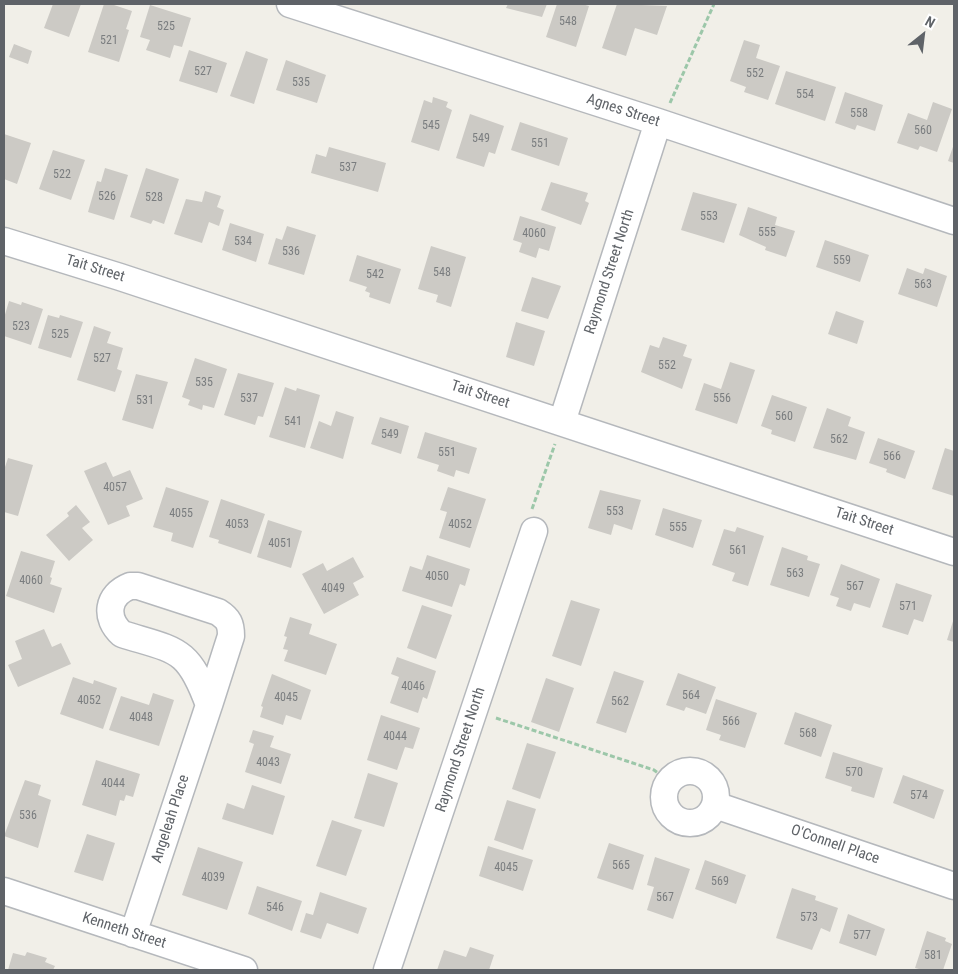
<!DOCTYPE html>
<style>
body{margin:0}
#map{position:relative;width:958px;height:974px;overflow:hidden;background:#f1efe8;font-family:"Roboto Condensed",sans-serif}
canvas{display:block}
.frame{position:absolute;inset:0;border:5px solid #5f6368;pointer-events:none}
.north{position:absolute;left:898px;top:10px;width:50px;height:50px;-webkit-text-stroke:4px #fff;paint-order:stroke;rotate:29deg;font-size:14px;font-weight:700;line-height:20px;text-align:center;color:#5f6368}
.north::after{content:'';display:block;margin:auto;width:18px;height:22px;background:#5f6368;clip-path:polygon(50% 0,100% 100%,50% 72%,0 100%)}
</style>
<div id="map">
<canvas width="958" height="974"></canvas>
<div class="frame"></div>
<div class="north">N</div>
</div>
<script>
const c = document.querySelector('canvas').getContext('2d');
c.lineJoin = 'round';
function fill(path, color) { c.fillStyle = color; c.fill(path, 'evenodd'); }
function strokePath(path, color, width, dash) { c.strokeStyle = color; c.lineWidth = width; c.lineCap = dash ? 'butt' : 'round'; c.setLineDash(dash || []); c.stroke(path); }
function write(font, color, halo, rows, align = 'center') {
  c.font = font + ' "Roboto Condensed",sans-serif'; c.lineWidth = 5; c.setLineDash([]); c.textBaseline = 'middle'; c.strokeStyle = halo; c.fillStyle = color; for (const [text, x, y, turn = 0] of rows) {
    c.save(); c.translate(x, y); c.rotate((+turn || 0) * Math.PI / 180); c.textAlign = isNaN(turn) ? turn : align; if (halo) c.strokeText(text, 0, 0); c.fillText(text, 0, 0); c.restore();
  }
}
const building = new Path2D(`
 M53,4H81L69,37L44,28Z
 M104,4H111L132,11L126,29L129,30L119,62L88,52Z
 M508,4H547L542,17L506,8Z
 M557,4H582L589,6L576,47L546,37Z
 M617,4L667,6L657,35L635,28L626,56L602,48Z
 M150,5L191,18L182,47L174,45L170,58L146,50L150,40L140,37Z
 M744,40L760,45L756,58L780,66L768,100L744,92L746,87L730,81Z
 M14,44L32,51L28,64L9,57Z
 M189,50L227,63L217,93L179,81Z
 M246,51L268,59L254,104L230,96Z
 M286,60L326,75L317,103L276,90Z
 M786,71L836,87L825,121L775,104Z
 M845,92L883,105L875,131L857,125L855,130L835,123Z
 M433,97L448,102L446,107L452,110L439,151L411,142L424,100L432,103Z
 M933,102L952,109L937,152L920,146L918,150L897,143L908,113L927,120Z
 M470,114L504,126L495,154L489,152L484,167L456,158Z
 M520,122L568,138L559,166L511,150Z
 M4,134L31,143L17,184L4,179Z
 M954,144V163L948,161Z
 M329,147L386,163L378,192L311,173L316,154L326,157Z
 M53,150L85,160L71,200L39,189Z
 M105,168L128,175L114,220L88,212L97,181L101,182Z
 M146,168L179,179L164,224L153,220L151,224L130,217Z
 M551,182L588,193L585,201L589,203L581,225L541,210Z
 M205,191L221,196L217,207L224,210L219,226L209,222L202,243L174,234L186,199L202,202Z
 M693,192L737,204L724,243L681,230Z
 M748,207L777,217L775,225L795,231L786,257L765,250L766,247L739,235Z
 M520,216L556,227L549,251L539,248L536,258L519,252L522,243L513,240Z
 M230,223L264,234L256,262L222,250Z
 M287,226L316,235L304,275L268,264L276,238L282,240Z
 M825,240L869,255L860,282L816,267Z
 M431,246L466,257L451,307L436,302L438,295L418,289Z
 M357,255L401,269L390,304L369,297L370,293L365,291L367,287L349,281Z
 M907,268L923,274L925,268L947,276L937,307L898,294Z
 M532,277L561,286L548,319L521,311Z
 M9,301L21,305L22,302L43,309L31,345L4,336V318Z
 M836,311L864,321L857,344L828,334Z
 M48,315L59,318L60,315L83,322L71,358L38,348Z
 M516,322L545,331L534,366L506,357Z
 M94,326L111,332L107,343L123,348L117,369L122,371L115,392L77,380Z
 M663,337L687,345L683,356L692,359L682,389L641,372L650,345L659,348Z
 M195,358L227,369L214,408L203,405L202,410L188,405L190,400L182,397Z
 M730,362L755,370L737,424L695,410L704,383L721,389Z
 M238,373L274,383L263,417L258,416L255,425L224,415Z
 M136,374L168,382L153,429L122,420Z
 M285,387L296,391L297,388L320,395L305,448L269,437Z
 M772,395L807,407L795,442L771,434L772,430L761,426Z
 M827,408L851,417L848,426L865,432L856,460L813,448Z
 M336,411L354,417L343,459L310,448L319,421L331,426Z
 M380,417L409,426L401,454L371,444Z
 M425,432L477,448L469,474L456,470L454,477L437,471L439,465L417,458Z
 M878,438L915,451L905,479L886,472L887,469L869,463Z
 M945,448L954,451V496L932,489Z
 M8,458L33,465L18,516L4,512V470Z
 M106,462L113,477L130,470L143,499L126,506L130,516L108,525L84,471Z
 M166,487L209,501L193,548L171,541L173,533L153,527Z
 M448,487L486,499L470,548L439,538L447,512L440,510Z
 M600,490L641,500L632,530L614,524L611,535L588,528Z
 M221,499L265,514L251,554L218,543L219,540L209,537Z
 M76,505L90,522L82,528L93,540L69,561L46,535L69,516L67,513Z
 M663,508L702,520L693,548L655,535Z
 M268,520L302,531L291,568L257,557Z
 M737,527L764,536L748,586L732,581L735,573L712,565L724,529L735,532Z
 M782,547L808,556L807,560L820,564L809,597L770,585Z
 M21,551L55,561L50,577L52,578L50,584L62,588L54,613L6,596Z
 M427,555L470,569L465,586L460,584L452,607L402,591L410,566L422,570Z
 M353,557L364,577L353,583L359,595L324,614L302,574L323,563L327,571Z
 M841,564L880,579L870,608L854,603L851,611L836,606L839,598L830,595Z
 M896,583L932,595L923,622L914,619L908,635L882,627Z
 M571,600L600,609L581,666L552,656Z
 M422,605L452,615L436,659L407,648Z
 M290,617L312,624L309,634L337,644L326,675L284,661L288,650L283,649L287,637L284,636Z
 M954,618V642L947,640Z
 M44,629L52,647L61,643L71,664L18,687L8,665L22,659L15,641Z
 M397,657L436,671L427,699L423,697L418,713L390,703L399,677L391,674Z
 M614,671L644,681L626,733L596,723Z
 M678,673L716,687L706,714L686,707L684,711L666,705Z
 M272,674L311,690L301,720L286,715L283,725L260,717L263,707L261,706Z
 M73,677L93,684L94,680L117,688L103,729L60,714Z
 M546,678L574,688L559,732L531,722Z
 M153,693L174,700L159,746L109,730L121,696L149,705Z
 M716,699L757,713L745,748L719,740L721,735L706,730Z
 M795,712L832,725L821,757L784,744Z
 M381,715L420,728L413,749L405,747L397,770L367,760Z
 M253,730L274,736L270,747L291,754L281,784L245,772L254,744L249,742Z
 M527,743L556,752L540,799L512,789Z
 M833,752L883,768L874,798L851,791L852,787L825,778Z
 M96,760L140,774L133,797L126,795L124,801L120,800L116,816L82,805Z
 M368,773L398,783L384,827L354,818Z
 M903,775L944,790L934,819L893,803Z
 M25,780L41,785L38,795L51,800L38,848L4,836Z
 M252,785L285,796L273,835L222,819L227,803L244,809Z
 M507,800L536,809L523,850L494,840Z
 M332,820L362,830L346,876L316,866Z
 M87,834L115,843L103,881L74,872Z
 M609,843L644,855L633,890L597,878Z
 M488,846L533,860L523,891L479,876Z
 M198,847L243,862L227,910L182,895Z
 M655,857L690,869L673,919L647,910L654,887L647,885Z
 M705,860L746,875L736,904L695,889Z
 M257,886L302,901L292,931L248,914Z
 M792,888L816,896L815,900L838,908L830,932L821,928L812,950L776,938Z
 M320,892L367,908L358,934L327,923L321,939L300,932L306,913L313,915Z
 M848,914L885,929L876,956L839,943Z
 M927,931L946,938L945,941L952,944L943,970H923L915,968Z
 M470,947L494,955L489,970H437L444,950L466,957Z
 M27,952L47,958L45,962L55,966L53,970H8L13,953L25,956Z`);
const path = new Path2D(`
 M670,103L714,4
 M532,509L555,444
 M496,718L654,770L669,781`);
const minor = new Path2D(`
 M290,4L658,122L954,221
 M4,241L120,277L954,552
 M562,422L658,122
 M130,586H138L218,612C229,619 231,624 231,636L209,705C188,647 177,651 122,634C104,618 107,595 130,586Z
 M664 797a26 26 0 1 1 52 0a26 26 0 1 1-52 0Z
 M715,805L954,886
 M4,891L244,970
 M133,934L209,705
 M387,970L534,531`);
const numberNames = [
 ["548",568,22],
 ["525",166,27],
 ["521",109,41],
 ["527",203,72],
 ["552",755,74],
 ["535",301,83],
 ["554",805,95],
 ["558",859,114],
 ["545",431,126],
 ["560",923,131],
 ["549",481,139],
 ["551",540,144],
 ["537",348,168],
 ["522",62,175],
 ["526",107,197],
 ["528",154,198],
 ["553",709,217],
 ["555",767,233],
 ["4060",534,234],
 ["534",243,242],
 ["536",291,252],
 ["559",842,261],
 ["548",442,273],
 ["542",375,275],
 ["563",923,285],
 ["523",21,327],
 ["525",60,335],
 ["527",102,359],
 ["552",667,366],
 ["535",204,383],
 ["537",249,399],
 ["556",722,399],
 ["531",145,401],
 ["560",784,417],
 ["541",293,422],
 ["549",390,435],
 ["562",839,440],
 ["551",447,453],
 ["566",892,457],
 ["4057",115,488],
 ["553",615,512],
 ["4055",181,514],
 ["4053",237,525],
 ["4052",460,525],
 ["555",678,528],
 ["4051",280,544],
 ["561",738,551],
 ["563",795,574],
 ["4050",437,577],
 ["4060",31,581],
 ["567",855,587],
 ["4049",333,589],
 ["571",908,607],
 ["4046",413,687],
 ["564",691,696],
 ["4045",286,698],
 ["4052",89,701],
 ["562",620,702],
 ["4048",141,718],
 ["566",731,722],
 ["568",808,734],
 ["4044",395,737],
 ["4043",268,763],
 ["570",854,773],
 ["4044",113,784],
 ["574",919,796],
 ["536",28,816],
 ["565",621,866],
 ["4045",506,868],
 ["4039",213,878],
 ["569",720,882],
 ["567",665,898],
 ["546",275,908],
 ["573",809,918],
 ["577",862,936],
 ["581",933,956]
];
const streetNames = [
 ["Agnes Street",623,111,18],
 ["Tait Street",95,269,17],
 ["Raymond Street North",610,272,-72],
 ["Tait Street",480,395,18],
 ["Tait Street",864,522,18],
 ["Raymond Street North",461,750,-72],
 ["Angeleah Place",171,819,-72],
 ["O'Connell Place",835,845,19],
 ["Kenneth Street",124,931,18]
];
fill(building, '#cccac5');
strokePath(minor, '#b5b8bc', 29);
strokePath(path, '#9cc7a9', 3, [5, 2.5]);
strokePath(minor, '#fff', 26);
write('12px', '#7a7d7f', null, numberNames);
write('15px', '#5f6368', '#fff', streetNames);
</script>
